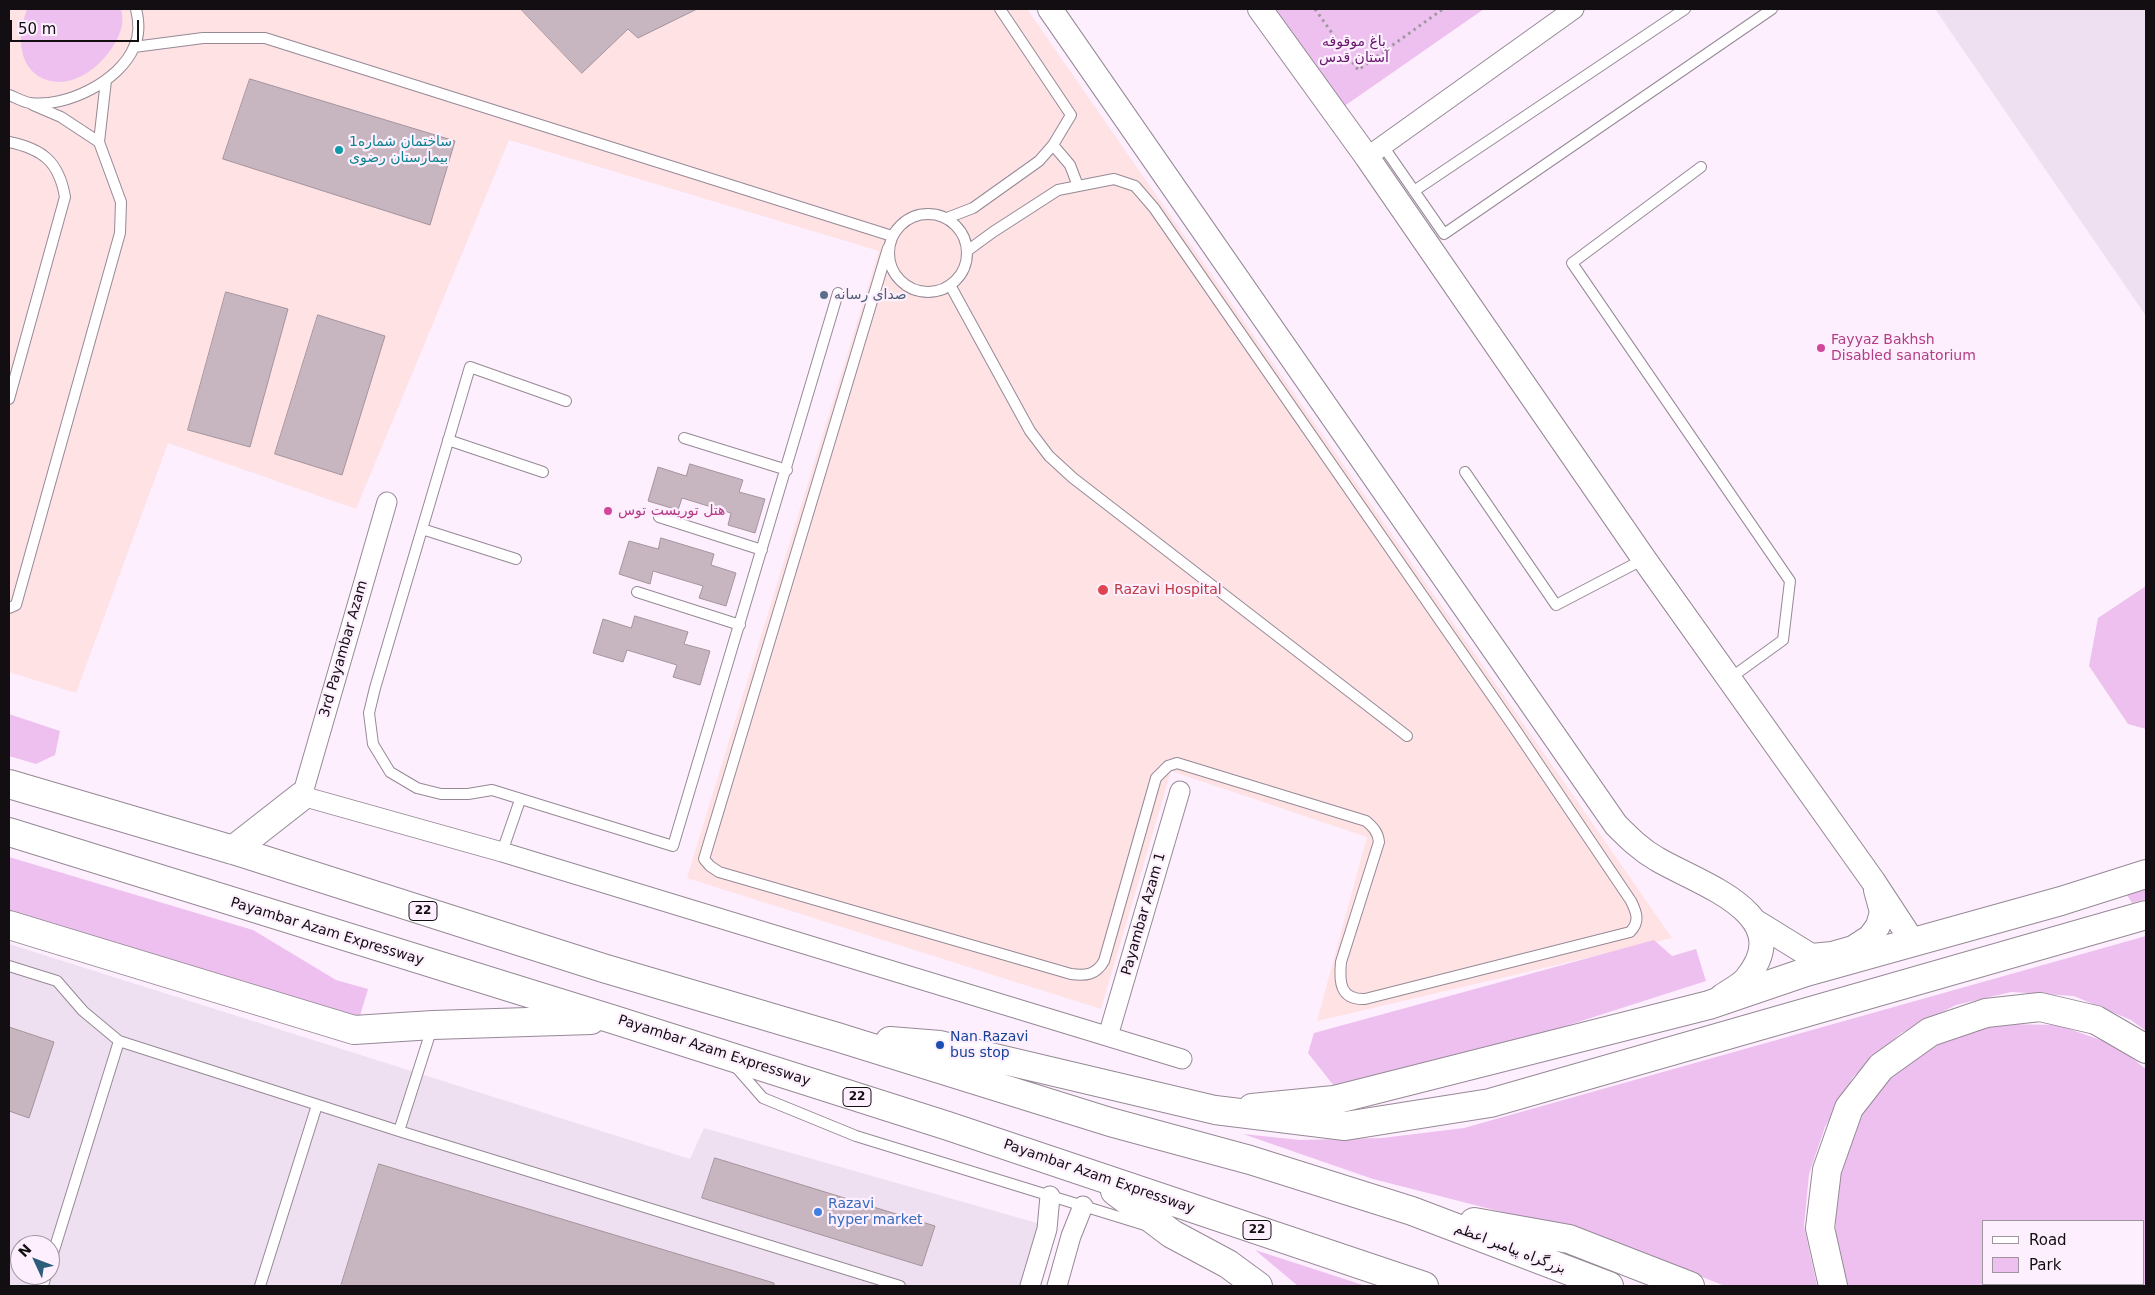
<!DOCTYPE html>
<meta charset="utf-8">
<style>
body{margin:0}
#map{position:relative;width:2155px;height:1295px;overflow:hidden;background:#fdeffd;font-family:"DejaVu Sans",sans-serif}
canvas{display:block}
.frame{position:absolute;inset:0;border:10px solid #120e12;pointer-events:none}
.legend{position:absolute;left:1982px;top:1220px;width:162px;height:65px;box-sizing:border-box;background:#fdeffd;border:1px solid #9f959f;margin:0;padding:6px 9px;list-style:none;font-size:15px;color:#120e12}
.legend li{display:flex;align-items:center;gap:10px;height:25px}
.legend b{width:25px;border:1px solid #9f959f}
.north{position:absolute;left:10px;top:1235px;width:50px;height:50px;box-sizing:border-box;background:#fdeffd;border:1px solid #9f959f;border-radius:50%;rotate:313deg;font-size:14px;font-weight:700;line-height:20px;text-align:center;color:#120e12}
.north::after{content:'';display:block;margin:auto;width:18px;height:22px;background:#2c5e7b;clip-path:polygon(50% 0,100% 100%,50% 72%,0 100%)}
.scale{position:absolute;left:10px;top:20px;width:129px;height:22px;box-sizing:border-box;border:2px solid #120e12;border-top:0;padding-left:6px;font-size:15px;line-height:18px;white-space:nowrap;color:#120e12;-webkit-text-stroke:4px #fdeffd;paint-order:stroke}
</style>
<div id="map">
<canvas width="2155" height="1295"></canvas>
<div class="frame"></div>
<ul class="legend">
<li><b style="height:6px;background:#fff"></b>Road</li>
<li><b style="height:14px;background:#edc0f0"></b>Park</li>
</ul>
<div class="north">N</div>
<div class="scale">50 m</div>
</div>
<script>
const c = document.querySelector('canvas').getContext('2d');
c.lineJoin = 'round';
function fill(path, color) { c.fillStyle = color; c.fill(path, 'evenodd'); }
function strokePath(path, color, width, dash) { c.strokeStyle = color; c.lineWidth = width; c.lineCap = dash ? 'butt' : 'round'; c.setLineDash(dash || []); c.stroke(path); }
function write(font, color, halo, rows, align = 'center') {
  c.font = font + ' "DejaVu Sans","Noto Naskh Arabic",sans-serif'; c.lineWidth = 4.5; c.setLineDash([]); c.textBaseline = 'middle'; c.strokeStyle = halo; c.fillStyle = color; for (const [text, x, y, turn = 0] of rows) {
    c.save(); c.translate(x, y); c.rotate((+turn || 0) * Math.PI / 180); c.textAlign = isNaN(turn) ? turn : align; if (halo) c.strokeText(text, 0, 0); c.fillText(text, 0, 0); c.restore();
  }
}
const industrial = new Path2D(`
 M1935,9H2146V316Z
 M9,944L690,1159L704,1128L1044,1225L1024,1286H9ZM20,1245H50V1275H20Z`);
const medical = new Path2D(`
 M9,9H1027L1672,938L1317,1021L1367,837L1171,771L1101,1009L687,878L879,251L509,140L356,509L168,443L76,693L9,672Z`);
const green = new Path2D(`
 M27,9H121C125,24 120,35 112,48C69,110 0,81 27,9Z
 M1274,9H1484L1343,107Z
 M2146,586V729L2128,724L2089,666L2098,618Z
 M9,714L60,731L55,755L36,764L9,756Z
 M9,857L253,930L336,980L368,989L359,1019L9,912Z
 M2146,887V899L2132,903L2127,895Z
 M2146,936V1031L2131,1020L2074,996L2011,992L1956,1005L1901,1033L1853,1077L1825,1127L1809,1174L1804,1226L1817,1286H1725L1600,1237L1373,1179L1243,1134L1300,1140L1382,1138L1464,1128Z
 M1654,940L1672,956L1696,949L1706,981L1525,1039L1338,1091L1308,1053L1314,1033Z
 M2003,1024L2058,1025L2115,1045L2146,1069V1286H1848L1840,1271L1834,1211L1842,1157L1866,1108L1900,1067L1943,1039ZM1984,1221H2144V1284H1984Z
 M1255,1250L1366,1286H1298Z`);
const building = new Path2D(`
 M521,9H697L638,38L628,29L582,73Z
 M250,79L455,141L430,225L223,159Z
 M226,292L288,309L250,447L188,430Z
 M318,315L385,336L342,475L275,454Z
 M690,464L743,480L739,492L765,499L755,533L728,525L731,513L682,498L678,510L648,501L658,467L686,476Z
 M661,538L714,554L711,565L736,573L726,606L699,598L703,586L653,571L650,584L619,574L629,541L658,549Z
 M635,616L688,632L684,644L710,651L700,685L673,677L677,665L627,650L623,662L593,653L603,619L631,628Z
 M9,1027L54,1042L29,1118L9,1111Z
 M715,1158L935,1226L922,1266L702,1198Z
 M379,1164L774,1283V1286H341Z`);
const path = new Path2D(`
 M1315,9L1358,70L1443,9`);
const service = new Path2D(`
 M134,47L203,38H265L892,236
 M9,95C15,97 23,102 30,103C66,108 120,81 134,47C140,35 139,21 136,9
 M33,105L61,117L99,142L106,80
 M9,142C43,149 59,162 65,197L9,399
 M1053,145L1070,165L1078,186
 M1383,146L1444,234L1772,9
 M1701,167L1572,263L1790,581L1783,640L1729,679
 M1414,191L1685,9
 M889 253a39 39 0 1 1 78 0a39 39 0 1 1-78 0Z
 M947,218L973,208L1039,161L1053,145L1071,115L1000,9
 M888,248L704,859L710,866L719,872L1071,974C1086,976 1096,975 1104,961L1156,778L1168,766L1177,763L1366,821C1373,827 1378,832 1379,842L1341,962C1339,982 1340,1000 1365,999L1630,932C1640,922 1637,913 1631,901L1513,726L1154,208L1135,186L1114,179L1058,190L993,232L967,251
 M950,285L1030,431L1049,456L1073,478L1407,736
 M566,401L470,367L375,688L369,713L373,744L390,772L417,788L441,794H468L492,790L673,846L838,293
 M684,438L787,470
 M448,440L543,472
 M1465,472L1556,605L1644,559
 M659,517L762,550
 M422,529L516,559
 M637,592L740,625
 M9,608L16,605L120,233L121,202L99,142
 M502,852L520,800
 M9,966L57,981L83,1011L119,1041L399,1131L900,1286
 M735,1066L763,1098L856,1136L1145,1225
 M399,1131L432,1028
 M50,1263L119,1041
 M43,1286L46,1275
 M260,1286L317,1105`);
const minor = new Path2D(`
 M1367,157L1574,9
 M387,502L302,796L502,852L1182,1059
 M1108,1036L1180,791
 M1030,1286L1047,1229L1050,1196
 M1057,1286L1071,1236L1083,1206`);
const tertiary = new Path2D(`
 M1050,9L1616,825C1629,838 1641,850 1657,859C1699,884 1800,914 1746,979C1740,986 1729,991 1721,997
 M1260,9L1367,157L1644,559L1873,881L1913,942
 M1756,922L1811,956L1832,954L1853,948L1870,937L1878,926L1882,912L1876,890`);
const secondary = new Path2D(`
 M1252,1108L1334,1100L1709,1005L1806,972L2061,901L2146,874`);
const trunk = new Path2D(`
 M9,784L233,850L603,968L837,1037L1110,1122L1250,1160L1412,1211L1609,1286
 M9,832L615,1020L948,1126L1424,1286
 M233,850L302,796
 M9,925L354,1030L433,1025L591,1020
 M890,1041L940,1045L1215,1110L1345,1126L1490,1103L2146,915
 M1115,1191L1172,1234L1228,1264L1258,1286
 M1474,1222L1569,1239L1690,1286
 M1833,1286L1820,1228L1827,1170L1849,1108L1881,1067L1930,1032L1986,1013L2040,1007L2096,1020L2146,1049`);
const markers = [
 [339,150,5,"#0f9aa8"],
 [824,295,5,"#5c6f8a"],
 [1821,348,5,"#d1479c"],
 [608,511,5,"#d1479c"],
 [1103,590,6,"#e0444e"],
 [940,1045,5,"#1a4fb4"],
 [818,1212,5,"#3f7fe0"]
];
const shields = [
 [423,911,28],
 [857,1097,28],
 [1257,1230,28]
];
const shieldNames = [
 ["22",423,911],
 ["22",857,1097],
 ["22",1257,1230]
];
const parkNames = [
 ["باغ موقوفه",1354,42],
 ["آستان قدس",1354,58]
];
const cultureNames = [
 ["ساختمان شماره1",349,142],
 ["بیمارستان رضوی",349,158]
];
const serviceNames = [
 ["صدای رسانه",834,295]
];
const hotelNames = [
 ["Fayyaz Bakhsh",1831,340],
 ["Disabled sanatorium",1831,356],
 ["هتل توریست توس",618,511]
];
const healthNames = [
 ["Razavi Hospital",1114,590]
];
const streetNames = [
 ["3rd Payambar Azam",344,649,-74],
 ["Payambar Azam 1",1144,914,-74],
 ["Payambar Azam Expressway",327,932,17],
 ["Payambar Azam Expressway",714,1051,18],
 ["Payambar Azam Expressway",1099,1177,19],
 ["بزرگراه پیامبر اعظم",1510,1249,21]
];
const transitNames = [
 ["Nan Razavi",950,1037],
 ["bus stop",950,1053]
];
const shopNames = [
 ["Razavi",828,1204],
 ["hyper market",828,1220]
];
fill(industrial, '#efe0f1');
fill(medical, '#fee2e4');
fill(green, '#edc0f0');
fill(building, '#c7b6bf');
strokePath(building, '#a5949d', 1);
strokePath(service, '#968996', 12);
strokePath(minor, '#968996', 21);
strokePath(tertiary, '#968996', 26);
strokePath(secondary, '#968996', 30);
strokePath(trunk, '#968996', 30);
strokePath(path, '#a096a0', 3, [2.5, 4]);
strokePath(service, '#fff', 10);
strokePath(minor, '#fff', 19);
strokePath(tertiary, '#fff', 24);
strokePath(secondary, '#fff', 28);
strokePath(trunk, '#fff', 28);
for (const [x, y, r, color] of markers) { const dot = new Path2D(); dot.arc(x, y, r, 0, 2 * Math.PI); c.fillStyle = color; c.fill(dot); strokePath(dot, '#fdeffd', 2); }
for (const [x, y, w] of shields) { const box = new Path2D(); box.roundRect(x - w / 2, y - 9.5, w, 19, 4); c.fillStyle = '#fdeffd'; c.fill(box); strokePath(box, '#120e12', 1); }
write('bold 12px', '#120e12', null, shieldNames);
write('14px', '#64156c', '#fdeffd', parkNames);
write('14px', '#0d838f', '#fdeffd', cultureNames, 'left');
write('14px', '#4e5e75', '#fdeffd', serviceNames, 'left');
write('14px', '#b23c85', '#fdeffd', hotelNames, 'left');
write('14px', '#be3a42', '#fdeffd', healthNames, 'left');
write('14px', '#120e12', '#fdeffd', streetNames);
write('14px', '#164399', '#fdeffd', transitNames, 'left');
write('14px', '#366cbe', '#fdeffd', shopNames, 'left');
</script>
